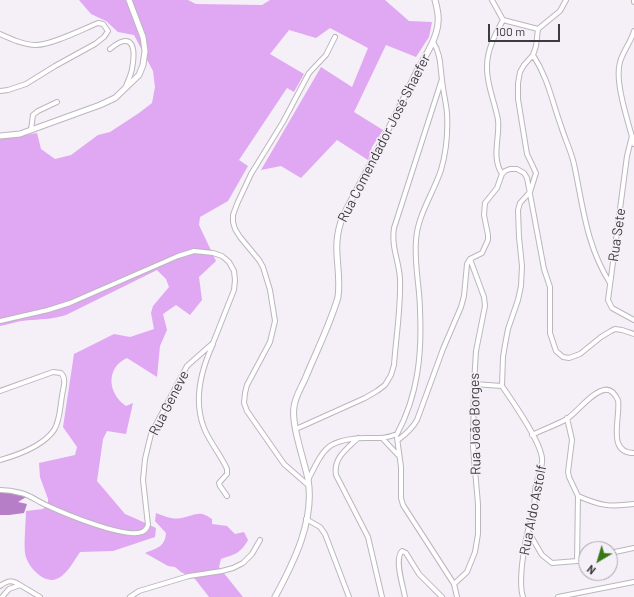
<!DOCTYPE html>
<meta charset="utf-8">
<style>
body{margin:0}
#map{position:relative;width:634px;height:597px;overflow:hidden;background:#f5eff7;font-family:Barlow,sans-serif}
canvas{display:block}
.north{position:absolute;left:578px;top:541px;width:40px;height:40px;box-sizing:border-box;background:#f5eff7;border:1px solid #aba7ad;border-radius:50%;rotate:218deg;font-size:11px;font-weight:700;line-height:16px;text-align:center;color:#3d3b3e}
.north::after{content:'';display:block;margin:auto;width:14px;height:18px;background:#367818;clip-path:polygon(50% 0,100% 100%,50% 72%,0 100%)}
.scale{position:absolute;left:488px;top:24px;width:72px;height:18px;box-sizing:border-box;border:2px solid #3d3b3e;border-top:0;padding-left:5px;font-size:12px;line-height:14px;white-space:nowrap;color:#3d3b3e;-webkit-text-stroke:3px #f5eff7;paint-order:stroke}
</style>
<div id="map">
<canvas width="634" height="597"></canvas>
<div class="north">N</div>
<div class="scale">100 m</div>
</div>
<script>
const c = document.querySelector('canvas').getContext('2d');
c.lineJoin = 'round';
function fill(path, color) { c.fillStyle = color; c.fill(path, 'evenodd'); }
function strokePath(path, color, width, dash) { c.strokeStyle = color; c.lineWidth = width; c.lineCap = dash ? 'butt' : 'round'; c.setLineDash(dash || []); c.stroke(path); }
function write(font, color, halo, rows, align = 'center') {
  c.font = font + ' Barlow,sans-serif'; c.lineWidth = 3; c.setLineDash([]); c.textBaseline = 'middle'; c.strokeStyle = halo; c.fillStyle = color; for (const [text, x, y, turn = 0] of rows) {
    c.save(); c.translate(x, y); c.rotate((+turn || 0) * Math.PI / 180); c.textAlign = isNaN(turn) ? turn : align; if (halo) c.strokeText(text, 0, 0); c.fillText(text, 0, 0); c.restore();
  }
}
const forest = new Path2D(`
 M79,0H188L196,4L262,5L270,0H385L409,21L432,22L429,37L416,57L386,45L354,112L383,130L372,147L368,160L337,140L301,178L281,166L261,170L321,67L352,87L368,48L330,28L316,38L289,30L270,54L304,74L294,92L287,88L239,160L248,166L228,201L200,217L199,225L216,261L199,277L202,300L190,315L176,305L163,314L167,330L160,346L157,377L127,358C105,368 108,394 126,406L133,403L126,434L107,431L103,439L97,481L125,514L141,521L156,528L155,537L113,551L80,552C70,567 59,590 39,575C34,571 28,564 26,557C23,549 26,522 26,511L43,509L48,503V499L40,477L39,463L75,455L77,447L63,427L74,354L114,334L130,337L154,329L151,313L153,306L169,287L166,279L157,270L66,315C53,319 45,319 32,320C21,320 10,324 0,326V139L37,133L41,149L55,159L71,155L98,135L110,132L139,113L152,103L155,87L153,71L134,35L118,32L106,21L91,14Z
 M156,513C164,516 173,520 181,518C195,516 198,509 212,519V524L227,526L235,534L244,532L248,540C240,554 235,554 221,559L219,567L243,597H209L195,579L181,572L175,567L168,566L145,553C157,548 165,547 166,533L155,521Z`);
const water = new Path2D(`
 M0,493H10L26,497L18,502L27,504L24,513L9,515H0Z`);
const minor = new Path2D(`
 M492,0L503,20
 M634,0V2
 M503,20L538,29L560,11L566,0
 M634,31C631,42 623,51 620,62C614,82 629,124 634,144
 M0,34C11,39 24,45 36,45C52,45 83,29 98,23L103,24L108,31L104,37L95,44L55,66L26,84L8,90L0,91
 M110,49C133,30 136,48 132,69C131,75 128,81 126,86
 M533,55C548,78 552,101 561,126C565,139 571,151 574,164C583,206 586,245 610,283
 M31,130L33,115L38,111L57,102
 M632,136L627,156L608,300L612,308L634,320
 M502,174C491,157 500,138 498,120C495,102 486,84 487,66C487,49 496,33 503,20
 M0,321L48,310L70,303L178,256L194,251L213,253L222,256L229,262L234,271L235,280L234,290L213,343L187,366L151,434L145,459L143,480L148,525C147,528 145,531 142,532C125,539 63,513 46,505C37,501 30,495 21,493C14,491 7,490 0,490
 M213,344C201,370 193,400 204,428C210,443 221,455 227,469V474L219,483L220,486L227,496
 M474,384L502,386
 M502,386L503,357L505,345L508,329L518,300L521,286L522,266L519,237L518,210L520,203L530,192L536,173L527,154L518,99V83L520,72L524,65L533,55L536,46L538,29
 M502,386C513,402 540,440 542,458C543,468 538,476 536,485C534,493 535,502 534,510C533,517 530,523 528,530C524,546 518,582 523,597
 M0,391L53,372L61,373C67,379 63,388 62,396C60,407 60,421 54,430C43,446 18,455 0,460
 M567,418L572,440L568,472L569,477L578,496L577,561
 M296,429L365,398L377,391L385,385L391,375L394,365C396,337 401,308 400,279C399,260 391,248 394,228L442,79
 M397,434C418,395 422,354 420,311C420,288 414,264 416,241C417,216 433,194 441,170C446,153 448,131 447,113C446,102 443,91 442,80C440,66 441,54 433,42
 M532,435C544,429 556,425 567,419C578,411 591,393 604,390C611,388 615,394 618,400C621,417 606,453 634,453
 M358,438C347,449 333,458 336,475L368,537L382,597
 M397,438L401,467V498L403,505L454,584L457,597
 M383,439L398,455
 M398,440C406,434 412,429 417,420L443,349L461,307L464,296L467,264L470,259L482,253L488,240V235L484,215L485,203L497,188L502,174L505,171L510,169H517L524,173L527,178L544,269L550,287V333L556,351L563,357L569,358L580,354L601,337L611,331L615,329L622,330L634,334
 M308,480C324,448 327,439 366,438C378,438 385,439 397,434
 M308,485L284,464L247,411L244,403L245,393L247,385L270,342L275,321L270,290L263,267L259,260L240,237L235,229L233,222V215L237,204L251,174L283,122L309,73L326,55L335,37
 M578,496C601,506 609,507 634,504
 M306,519L320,527L325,534L349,597
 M528,531L542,555L552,563L577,561L586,559
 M610,553L634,548
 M454,584L467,572L475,552L478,534V504L473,447L474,384L476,351L485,306L484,297L470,259
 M0,586C8,580 12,580 20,585
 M2,597L9,589L20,585L40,597
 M130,597L139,591L189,576L222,571L233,568L243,563L252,554L260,540
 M405,597C403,586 394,559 402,551L406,553L419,574L442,597
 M558,597L634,582`);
const tertiary = new Path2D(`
 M0,136L20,134L31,130L100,105L115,98L139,75L143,65L145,51L143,37L129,0
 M275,597C294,562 315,520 308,479C304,460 291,424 294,407C295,397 301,388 305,379C316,352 330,325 338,297C342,267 330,248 343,216C367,170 392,124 414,77C421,62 432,48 436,33C440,21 438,11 435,0`);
const streetNames = [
 ["Rua Comendador José Shaefer",384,138,-63],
 ["Rua Sete",617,235,-82],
 ["Rua Geneve",169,403,-63],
 ["Rua João Borges",475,424,-91],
 ["Rua Aldo Astolf",533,510,-79]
];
fill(forest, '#e0a7f2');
fill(water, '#b67ec7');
strokePath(minor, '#bbb6bd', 6);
strokePath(tertiary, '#bbb6bd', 7);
strokePath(minor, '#fff', 4);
strokePath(tertiary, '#fff', 5);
write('14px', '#3d3b3e', '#f5eff7', streetNames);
</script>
